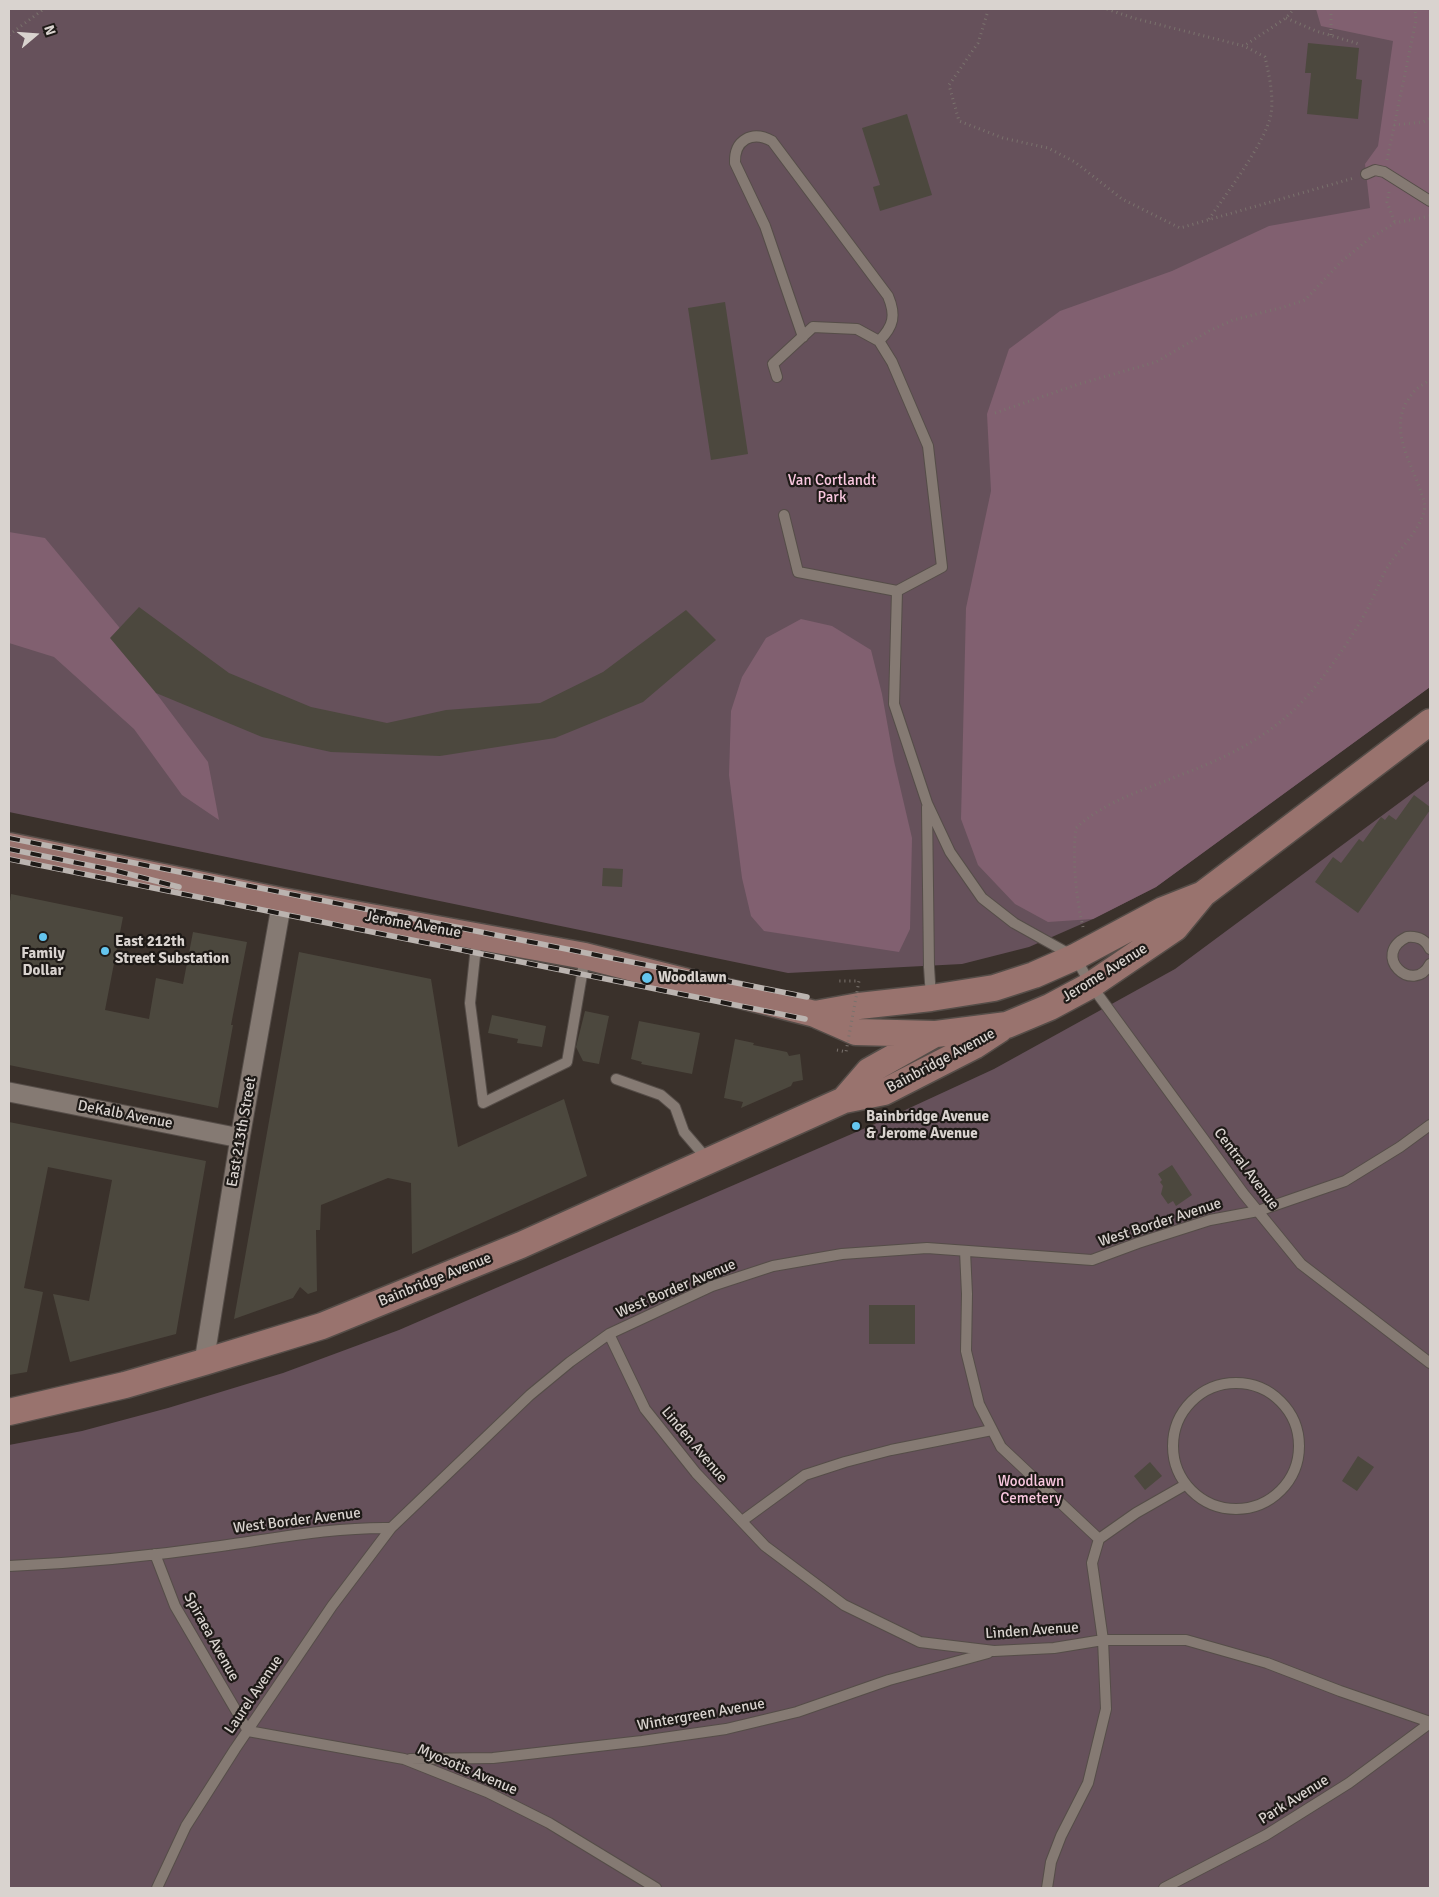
<!DOCTYPE html>
<style>
body{margin:0}
#map{position:relative;width:1439px;height:1897px;overflow:hidden;background:#3a312b;font-family:Signika,sans-serif}
canvas{display:block}
.frame{position:absolute;inset:0;border:10px solid #d9d3cf;pointer-events:none}
.north{position:absolute;left:10px;top:10px;width:50px;height:50px;-webkit-text-stroke:4px #1e1a17;paint-order:stroke;rotate:72deg;font-size:14px;font-weight:700;line-height:20px;text-align:center;color:#d9d3cf}
.north::after{content:'';display:block;margin:auto;width:18px;height:22px;background:#d9d3cf;clip-path:polygon(50% 0,100% 100%,50% 72%,0 100%)}
</style>
<div id="map">
<canvas width="1439" height="1897"></canvas>
<div class="frame"></div>
<div class="north">N</div>
</div>
<script>
const c = document.querySelector('canvas').getContext('2d');
c.lineJoin = 'round';
function fill(path, color) { c.fillStyle = color; c.fill(path, 'evenodd'); }
function strokePath(path, color, width, dash) { c.strokeStyle = color; c.lineWidth = width; c.lineCap = dash ? 'butt' : 'round'; c.setLineDash(dash || []); c.stroke(path); }
function write(font, color, halo, rows, align = 'center') {
  c.font = font + ' Signika,sans-serif'; c.lineWidth = 4.5; c.setLineDash([]); c.textBaseline = 'middle'; c.strokeStyle = halo; c.fillStyle = color; for (const [text, x, y, turn = 0] of rows) {
    c.save(); c.translate(x, y); c.rotate((+turn || 0) * Math.PI / 180); c.textAlign = isNaN(turn) ? turn : align; if (halo) c.strokeText(text, 0, 0); c.fillText(text, 0, 0); c.restore();
  }
}
const green = new Path2D(`
 M9,9H1430V687L1156,887L1093,919L1029,947L962,964L788,973L9,812Z
 M1430,780V1888H9V1445L82,1431L168,1408L283,1373L399,1330L877,1123L994,1069L1175,969Z`);
const forest = new Path2D(`
 M1316,9H1430V687L1156,887L1093,919L1048,922L1015,904L978,865L961,819L966,608L991,491L987,414L1009,349L1060,311L1172,271L1269,226L1370,208L1365,164L1378,146L1393,41L1321,26Z
 M9,532L45,538L119,627L156,693L208,762L219,820L182,795L134,729L54,657L9,643Z
 M801,619L832,626L871,650L882,694L894,761L912,838L910,929L899,952L764,931L751,916L742,878L729,775L731,711L742,677L766,638Z`);
const building = new Path2D(`
 M1308,43L1359,48L1356,79L1362,80L1358,119L1307,114L1311,73H1305Z
 M907,114L932,195L880,211L873,187L880,185L862,128Z
 M725,302L748,454L711,460L688,308Z
 M139,607L229,673L311,707L387,723L446,710L540,703L603,672L686,610L716,640L643,702L555,738L440,756L331,752L262,737L156,693L110,638Z
 M1414,795L1430,807V810L1358,913L1315,882L1333,857L1341,863L1359,839L1363,842L1381,817L1385,820L1389,815L1396,820Z
 M603,868L623,869L622,887L602,886Z
 M11,894L123,917L105,1010L149,1019L156,978L183,984L193,932L247,942L231,1025H233L218,1108L9,1065V908Z
 M299,952L431,979L458,1147L564,1099L587,1176L412,1254L411,1183L388,1178L321,1205L320,1230H316L317,1291L308,1294L300,1287L293,1298L234,1319Z
 M585,1011L609,1016L599,1064L583,1061L576,1047Z
 M492,1015L546,1026L542,1047L517,1043L518,1039L488,1033Z
 M639,1021L700,1033L692,1074L641,1064L642,1062L631,1059Z
 M735,1039L754,1043L753,1045L787,1052L789,1056L800,1054L803,1080L793,1082L791,1086L741,1108L743,1102L724,1098Z
 M9,1122L206,1161L176,1334L70,1362L53,1294L89,1301L112,1180L48,1167L24,1288L43,1292L27,1372L9,1375Z
 M1172,1165L1192,1195L1176,1206L1173,1201L1168,1204L1161,1194L1163,1186L1160,1182L1162,1180L1158,1174Z
 M869,1305H915V1344H869Z
 M1358,1456L1374,1467L1357,1491L1342,1481Z
 M1150,1462L1162,1476L1145,1490L1134,1476Z`);
const path = new Path2D(`
 M987,9V14L978,43L949,85L959,121L1003,138L1048,148L1075,162L1122,199L1180,228L1354,178
 M1107,9L1133,18L1244,46L1286,18L1294,9
 M1331,9V36
 M1286,18L1316,31L1359,44
 M9,35L44,9
 M1394,125L1423,122L1430,118
 M1387,160L1416,20L1415,9
 M1389,192L1387,202L1395,223
 M1209,219C1226,194 1266,142 1271,114C1274,96 1269,75 1265,57L1244,46
 M995,413L1079,384L1156,362L1209,331L1233,320L1284,307L1305,300L1342,261L1369,239L1395,223L1430,216
 M1083,927C1076,899 1072,856 1076,828C1105,801 1146,789 1183,774C1238,753 1283,729 1319,682C1337,659 1356,631 1369,606C1375,594 1380,580 1387,568C1397,551 1420,531 1424,511C1426,504 1422,495 1420,489C1409,458 1386,424 1413,393C1417,387 1425,384 1430,379`);
const service = new Path2D(`
 M1366,174L1375,170L1384,172L1430,201
 M803,337L765,226L735,163C734,140 752,130 772,141L888,296C896,315 894,326 879,341
 M777,377L773,364L813,327L857,329L879,341L892,362L928,446L942,567L897,591L894,704L927,803L950,852L982,898L1014,923L1075,957L1091,985L1243,1193L1301,1264L1430,1363
 M784,515L798,572L897,591
 M927,807L929,967L931,997
 M477,937L470,1003L483,1103L567,1062L585,957
 M1430,949C1425,939 1418,936 1407,937C1370,955 1413,996 1430,964
 M616,1079L661,1095L675,1107L684,1132L708,1160
 M965,1251L967,1294L966,1351L979,1404L1001,1447L1099,1539
 M609,1334L645,1409L696,1473L765,1546L844,1605L920,1642L994,1651L1054,1648L1103,1640H1186L1267,1663L1340,1691L1430,1722
 M1173 1446a63 63 0 1 1 126 0a63 63 0 1 1-126 0Z
 M742,1521L805,1475L845,1462L891,1450L992,1430
 M155,1554L175,1606L248,1731L404,1759L487,1792L549,1823L656,1888
 M9,1566C80,1563 151,1556 221,1546C278,1538 334,1527 391,1528L530,1395L570,1362L609,1334L712,1286L773,1266L842,1254L927,1248L1092,1260L1138,1243L1210,1220L1258,1211L1345,1181L1400,1147L1430,1125
 M410,1759L493,1758L642,1741L726,1729L797,1712L889,1680L988,1653
 M157,1888L186,1826L235,1749L332,1606L391,1528
 M1047,1888L1051,1862L1061,1836L1088,1783L1106,1709L1103,1640L1092,1563L1099,1539L1136,1513L1185,1485
 M1164,1888L1266,1835L1349,1783L1430,1723`);
const minor = new Path2D(`
 M9,1092L240,1138
 M204,1362L240,1138L282,901`);
const secondary = new Path2D(`
 M9,846L282,901L585,956L815,1014L856,1032L936,1034L1007,1025L1050,1007L1091,985L1175,928L1203,894L1430,722
 M815,1014L859,1006L931,998L994,988L1034,975L1075,957L1163,910L1201,895
 M844,1100L869,1071L935,1034
 M9,1412L125,1385L204,1362L322,1326L521,1245L844,1100L884,1092L974,1046L1000,1029`);
const rail = new Path2D(`
 M9,838L807,997
 M9,849L117,871L179,887
 M9,859L805,1019`);
const pathBridge = new Path2D(`
 M837,1050L846,1052L859,981H839`);
const markers = [
 [43,937,5,"#64c5ee"],
 [105,951,5,"#64c5ee"],
 [647,978,6,"#64c5ee"],
 [856,1126,5,"#64c5ee"]
];
const parkNames = [
 ["Van Cortlandt",832,481],
 ["Park",832,498],
 ["Woodlawn",1031,1482],
 ["Cemetery",1031,1499]
];
const streetNames = [
 ["Jerome Avenue",413,925,10],
 ["Jerome Avenue",1105,973,-32],
 ["Bainbridge Avenue",941,1061,-28],
 ["DeKalb Avenue",125,1115,11],
 ["East 213th Street",242,1132,-80],
 ["Central Avenue",1246,1169,53],
 ["West Border Avenue",1160,1223,-18],
 ["Bainbridge Avenue",435,1280,-22],
 ["West Border Avenue",676,1289,-23],
 ["Linden Avenue",694,1445,50],
 ["West Border Avenue",297,1521,-7],
 ["Linden Avenue",1032,1631,-4],
 ["Spiraea Avenue",211,1637,61],
 ["Laurel Avenue",254,1695,-56],
 ["Wintergreen Avenue",701,1715,-10],
 ["Myosotis Avenue",467,1770,23],
 ["Park Avenue",1294,1800,-32]
];
const poiNames = [
 ["East 212th",115,942],
 ["Street Substation",115,959],
 ["Family",43,954,"center"],
 ["Dollar",43,971,"center"],
 ["Woodlawn",658,978],
 ["Bainbridge Avenue",866,1117],
 ["& Jerome Avenue",866,1134]
];
fill(green, '#66515b');
fill(forest, '#816070');
fill(building, '#4c483e');
strokePath(service, '#554d48', 12);
strokePath(minor, '#554d48', 21);
strokePath(secondary, '#554d48', 29);
strokePath(path, '#7a726d', 3, [1, 4]);
strokePath(service, '#857a73', 10);
strokePath(minor, '#857a73', 19);
strokePath(secondary, '#99736e', 26);
strokePath(rail, '#bbb4b0', 5.5);
strokePath(rail, '#1e1a17', 4, [11]);
strokePath(pathBridge, '#7a726d', 3, [1, 4]);
for (const [x, y, r, color] of markers) { const dot = new Path2D(); dot.arc(x, y, r, 0, 2 * Math.PI); c.fillStyle = color; c.fill(dot); strokePath(dot, '#1e1a17', 2); }
write('15px', '#fac8e0', '#1e1a17', parkNames);
write('15px', '#d9d3cf', '#1e1a17', streetNames);
write('bold 15px', '#d9d3cf', '#1e1a17', poiNames, 'left');
</script>
